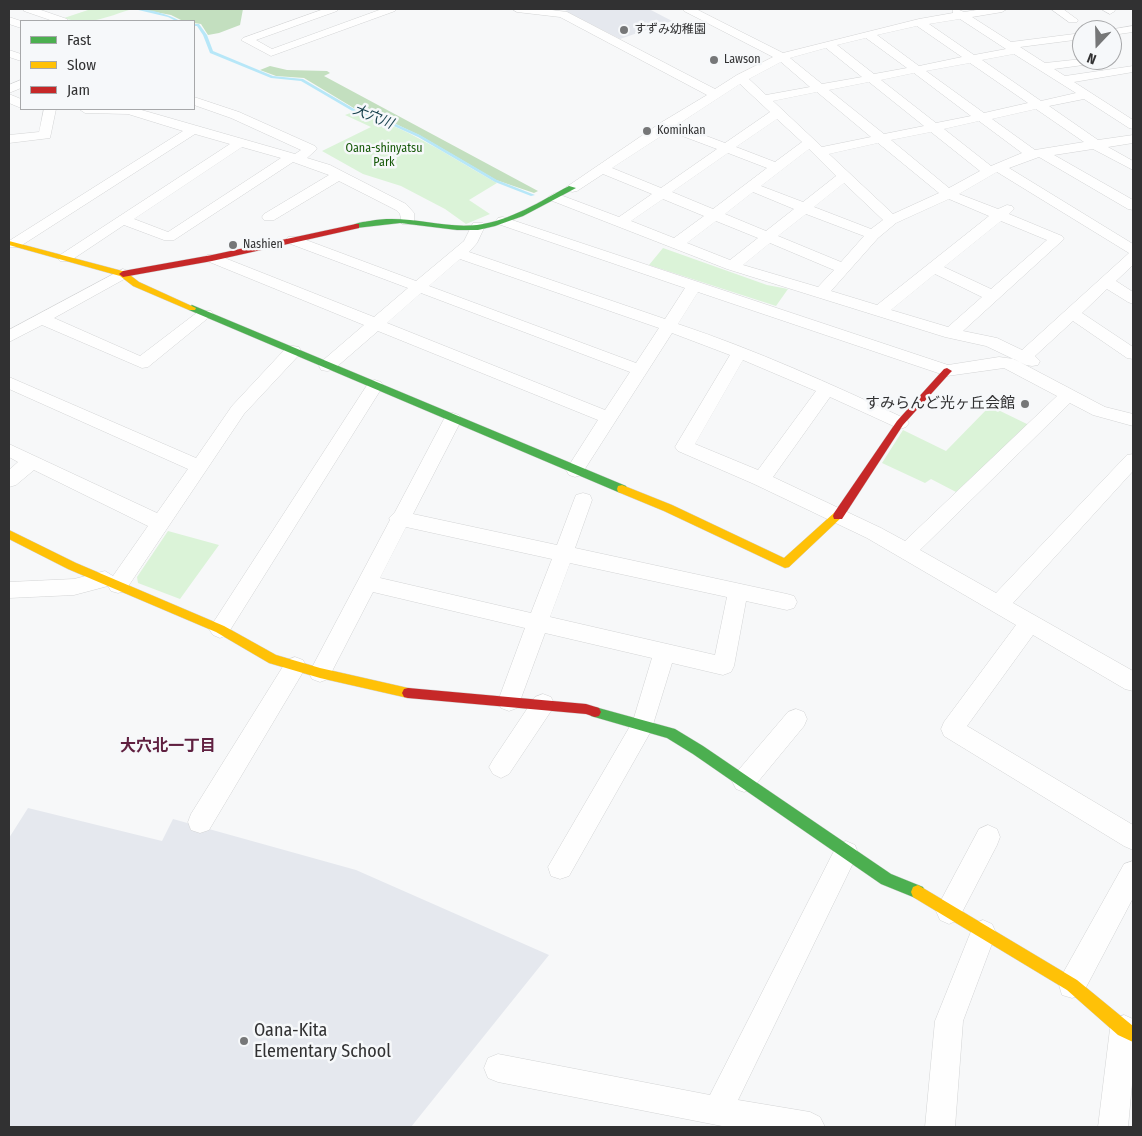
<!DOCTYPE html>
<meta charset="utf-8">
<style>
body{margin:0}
#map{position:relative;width:1142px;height:1136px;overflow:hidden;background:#f7f8f9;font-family:"Fira Sans Condensed",sans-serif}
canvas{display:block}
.frame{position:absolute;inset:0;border:10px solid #313132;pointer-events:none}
.legend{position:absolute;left:20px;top:20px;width:175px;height:90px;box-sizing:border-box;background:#f6f8fa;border:1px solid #a7a8aa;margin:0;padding:6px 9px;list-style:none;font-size:15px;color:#313132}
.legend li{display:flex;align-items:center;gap:10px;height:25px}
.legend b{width:25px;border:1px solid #a7a8aa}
.north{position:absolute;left:1072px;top:20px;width:50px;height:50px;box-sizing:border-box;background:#f6f8fa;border:1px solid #a7a8aa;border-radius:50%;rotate:201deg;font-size:14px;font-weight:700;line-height:20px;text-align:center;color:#313132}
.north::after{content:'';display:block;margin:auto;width:18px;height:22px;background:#767778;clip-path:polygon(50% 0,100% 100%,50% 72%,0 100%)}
</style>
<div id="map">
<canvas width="1142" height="1136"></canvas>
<div class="frame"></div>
<ul class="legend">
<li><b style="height:6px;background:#4caf50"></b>Fast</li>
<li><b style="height:6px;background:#ffc107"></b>Slow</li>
<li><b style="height:6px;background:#c62828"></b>Jam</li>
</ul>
<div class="north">N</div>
</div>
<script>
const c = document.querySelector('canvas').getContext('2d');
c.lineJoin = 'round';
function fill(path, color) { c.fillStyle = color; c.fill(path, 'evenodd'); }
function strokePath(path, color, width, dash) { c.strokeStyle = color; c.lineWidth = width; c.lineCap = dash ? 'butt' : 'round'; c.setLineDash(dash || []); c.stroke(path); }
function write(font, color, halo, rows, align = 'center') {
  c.font = font + ' "Fira Sans Condensed","Noto Sans JP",sans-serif'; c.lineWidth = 5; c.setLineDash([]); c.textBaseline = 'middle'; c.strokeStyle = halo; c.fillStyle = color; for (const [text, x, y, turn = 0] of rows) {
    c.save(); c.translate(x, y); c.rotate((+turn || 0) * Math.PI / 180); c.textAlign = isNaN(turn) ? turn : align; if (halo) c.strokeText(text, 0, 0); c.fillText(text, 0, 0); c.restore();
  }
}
const built = new Path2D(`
 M571,9H649L672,21L620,39L565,11Z
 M28,808L162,841L173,819L356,870L549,955L411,1127H9V838Z`);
const green = new Path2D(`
 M91,9H132C109,16 88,27 64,18Z
 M353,112C405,125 450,157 497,183L469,200L490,214L466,224L445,209L401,186L363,174L322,151L371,127L345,115Z
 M663,248L767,285L788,289L776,306L649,265Z
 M990,406L1029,425L956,492L931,479L925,483L882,463L903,430L946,451Z
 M168,531L219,545L180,599L138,583L137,577Z`);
const forest = new Path2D(`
 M139,9H243L240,25L219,33L208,35L201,24L194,23V21H183L171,15Z
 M270,66L287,70L327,71L330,73L324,76L538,191L534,193L496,180L419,135L379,116L357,110L304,78L276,76L260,70Z`);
const stream = new Path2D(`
 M134,9C147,8 169,14 180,21H176L168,17Z
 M194,24H199L207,35L213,51L273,76L303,79L356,110L378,116L420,135L497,180L535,195L531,196L495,182L418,137L376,118L354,112L301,81L271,78L210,53L203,35L197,26H194Z`);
const street = new Path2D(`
 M23,9H38L67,19L68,21H53L24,11Z
 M324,9H338L337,11L256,40L272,49L382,9H396L395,11L271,56L241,40L243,38Z
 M512,9H544L567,12L715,89L737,75L773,57L684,11L683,9H696L783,53L919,19L953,13V10L957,9L964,12L983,9H1007L1002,12L972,17L1011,42L1082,33V39L1020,47L1045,63L1082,59L1104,60L1098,63L1054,69L1065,76L1133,66V72L1074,82L1133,120V129L1129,128L1084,99L1049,106L1098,140L1133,135V143L1108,147L1133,161V170L1093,149L1054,155L1133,200V210L1128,209L1039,157L1009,168L1133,244V265L1116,281L1133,292V304L1128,302L1107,289L1082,313L1133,347V359L1127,358L1073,321L1035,356L1040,361L1038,365L1032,366L1026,365L986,346L945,337L727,269L550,200L548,197L555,193L619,217L652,194L603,174L577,191L572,192L565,188L662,122L707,95L560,17L517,12ZM960,19L1006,49L974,55L929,24ZM917,26L962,57L919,66L877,35ZM866,38L907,68L874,74L837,45ZM826,48L862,77L822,84L790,58ZM1014,54L1076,93L1041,101L982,60ZM781,62L810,87L766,95L749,79ZM970,63L1028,103L984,113L926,71ZM914,73L971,116L936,123L881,80ZM869,82L924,126L884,134L829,90ZM740,84L770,112L725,143L677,125ZM817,92L871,137L822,147L773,101ZM1036,109L1084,142L1035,150L992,119ZM777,119L802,142L775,162L736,147ZM979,121L1022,153L991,166L944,129ZM669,131L717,149L661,188L612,168ZM931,132L980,171L949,188L891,140ZM878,143L939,193L893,214L829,154ZM809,149L836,176L803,202L761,186ZM728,153L767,168L713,209L672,192ZM997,172L1129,253L1022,350L997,338L963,331L1064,239L1062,236L1009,214L1014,209L1012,206L1007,205L998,209L959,194ZM844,183L883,220L871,229L814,207ZM753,192L794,209L766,231L725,214ZM663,199L704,216L674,238L631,221ZM949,199L989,216L877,305L831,291L878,238L896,223ZM806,214L864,236L841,262L778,236ZM716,221L758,238L730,260L687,243ZM1001,221L1047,240L991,289L944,267ZM770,243L834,270L818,287L743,265ZM935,274L982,297L948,327L891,310Z
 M1051,9H1063L1078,20L1077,22H1069Z
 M1101,9H1114L1115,11L1110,14Z
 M9,17L21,21V28L9,24Z
 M1133,26V32L1112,35V30H1108Z
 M9,50L21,54V61L9,57Z
 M21,80V88L9,93V85Z
 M9,94L21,99V108L9,103Z
 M194,97L239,112L315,146L317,149L307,158L330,165L406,204L414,213V221L412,224H402L400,214L396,210L339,181L274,220H264L262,217L264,214L329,175L293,162L174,240H164L124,225L70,261H60L58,258L60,255L230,144L195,134L19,247H9V241L183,131L128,114L85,113L79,109H138L295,154L301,150L231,118L194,105ZM242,147L281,158L168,232L134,219Z
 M44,109H56L50,138L9,143V135L39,132Z
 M503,217L948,365L999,357L1014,359L1105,407L1133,414V426L1093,415L1070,403L920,550L996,593L1127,455L1133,454V471L1013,603L1133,671V691L1125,689L1033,635L967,726L1133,825V850L1124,846L944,736L941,729L944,722L1016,625L867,538L754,484L678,451L675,447L730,355L672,333L581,475L575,477L569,475L566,470L598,420L378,331L333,370L327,371L321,370L319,366L321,362L364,325L207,261L205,258L207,255H217L374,317L408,288L288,243L286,240L288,237H298L416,281L464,241L473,223H483L485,226L477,243L469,252L665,319L685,288L498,224L496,221L498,218ZM460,259L659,328L636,363L429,286ZM698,292L947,376L1004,368L1057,396L905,541L881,528L773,477L830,397L900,429L906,427L909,423L906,419C831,384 756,350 678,324ZM421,293L630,372L605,410L387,323ZM743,360L816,391L758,470L695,444Z
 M123,269L128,271L131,274L128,277L54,318L140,356L199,311H211L213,314L148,367L142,368L42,325L9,342V330Z
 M293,346L299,347L301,351L299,355L244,414L125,591L118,593L111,591L108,586L74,595L9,598V582L74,579L105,571L113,576L148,526L34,470L16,485L9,487V470L18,462L9,457V444L157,513L188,469L9,389V377L196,458L232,406L287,347Z
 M375,380L381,382L383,386L227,635L220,638L213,635L209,629L213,623L369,382Z
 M453,413L459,415L462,419L413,514L557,545L574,500L576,495L583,493L590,495L592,500L575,548L787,594L794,596L797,602L794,608L787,610L746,601L734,666L731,672L723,675L672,663L651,731L569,876L560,879L551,876L548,867L633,721L652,658L545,633L520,701L517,708L509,711L501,708L498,701L525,628L373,592L328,679L320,682L312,679L309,673L390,520L389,518L395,512L444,419L447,415ZM406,527L552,559L531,613L380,578ZM570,563L727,597L715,655L550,617Z
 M295,657L303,660L306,666L303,672L209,830L200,833L191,830L188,822L191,814L287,660Z
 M543,694L551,697L554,704L551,711L509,774L501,778L493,774L489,767L493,760L535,697Z
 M796,709L804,712L807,719L804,726L752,789L744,792L736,789L732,781L736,773L788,712Z
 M988,825L997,829L1000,837L997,845L958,920L949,924L940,920L936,911L940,902L979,829Z
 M846,841L855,845L858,853L738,1100L810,1112L820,1117L825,1127H727L498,1082L488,1078L484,1068L488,1058L498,1054L710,1095L837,845Z
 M1133,861V898L1082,995L1072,998L1062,995L1059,985L1062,975L1124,864Z
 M983,920L992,924L996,933L963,1021L955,1127H925L935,1021L974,924Z
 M1124,1015L1133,1019V1073L1128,1127H1098L1110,1029L1114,1019Z`);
const fast = new Path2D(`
 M569,186L576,188L523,216L495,226L478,230H457L400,223L356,228L352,226C357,222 364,222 370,221C408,214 441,229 477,225C510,221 541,201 569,186Z
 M192,305L626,486L627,489L622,493L618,492L189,310L188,308Z
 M595,707L675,729L703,746L891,874L923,887L925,892L923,897L918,899L881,884L693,754L667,738L591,716L589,712L591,708Z`);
const slow = new Path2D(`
 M9,241L126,272L139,282L196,308L195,310H189L133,286L120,276L9,245Z
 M622,485L672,505L784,558L834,513H842L843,516L789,567L785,568L664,511L618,492L617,489L618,486Z
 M9,530L76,563L224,626L276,655L320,668L408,688L412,689L414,693L412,697L408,698L320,678L269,663L216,632L68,569L9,539Z
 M918,885L1077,980L1133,1026V1042L1118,1035L1067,990L913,897L911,892L913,887Z`);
const jam = new Path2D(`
 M356,224H359V228L212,261L123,277L119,274L123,271L212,255Z
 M947,368L952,371L950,373L903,425L842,519H834L833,516L834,513L897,421L944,369Z
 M408,688L586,704L599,708L601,712L599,716L595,717L586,714L408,698L404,697L402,693L404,689Z`);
const markers = [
 [624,30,5,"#767778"],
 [714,60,5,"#767778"],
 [647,131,5,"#767778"],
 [233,245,5,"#767778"],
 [1025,404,5,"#767778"],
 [244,1041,5,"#767778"]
];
const farPoinames = [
 ["すずみ幼稚園",634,30],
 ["Lawson",724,60],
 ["Kominkan",657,131],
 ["Nashien",243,245]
];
const farParknames = [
 ["Oana-shinyatsu",384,149],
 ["Park",384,163]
];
const farWaternames = [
 ["大穴川",373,117,22]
];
const poiNames = [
 ["すみらんど光ヶ丘会館",1015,404]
];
const neighbourhoodNames = [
 ["大穴北一丁目",168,747]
];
const nearPoinames = [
 ["Oana-Kita",254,1031],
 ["Elementary School",254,1052]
];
fill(built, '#e5e8ee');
fill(green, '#dbf3d8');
fill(forest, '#c3dfbf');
fill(stream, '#b7e7f8');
strokePath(street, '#d3d4d5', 1);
strokePath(fast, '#d3d4d5', 1);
strokePath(slow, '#d3d4d5', 1);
strokePath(jam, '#d3d4d5', 1);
fill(street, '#fefefe');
fill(fast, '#4caf50');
fill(slow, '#ffc107');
fill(jam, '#c62828');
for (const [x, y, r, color] of markers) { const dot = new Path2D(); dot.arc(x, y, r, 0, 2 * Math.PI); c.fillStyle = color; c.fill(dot); strokePath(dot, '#f6f8fa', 2); }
write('12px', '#313132', '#f6f8fa', farPoinames, 'left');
write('12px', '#145706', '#f6f8fa', farParknames);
write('italic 14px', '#153f4b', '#f6f8fa', farWaternames);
write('15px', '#313132', '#f6f8fa', poiNames, 'right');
write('bold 16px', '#602040', '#f6f8fa', neighbourhoodNames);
write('18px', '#313132', '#f6f8fa', nearPoinames, 'left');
</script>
